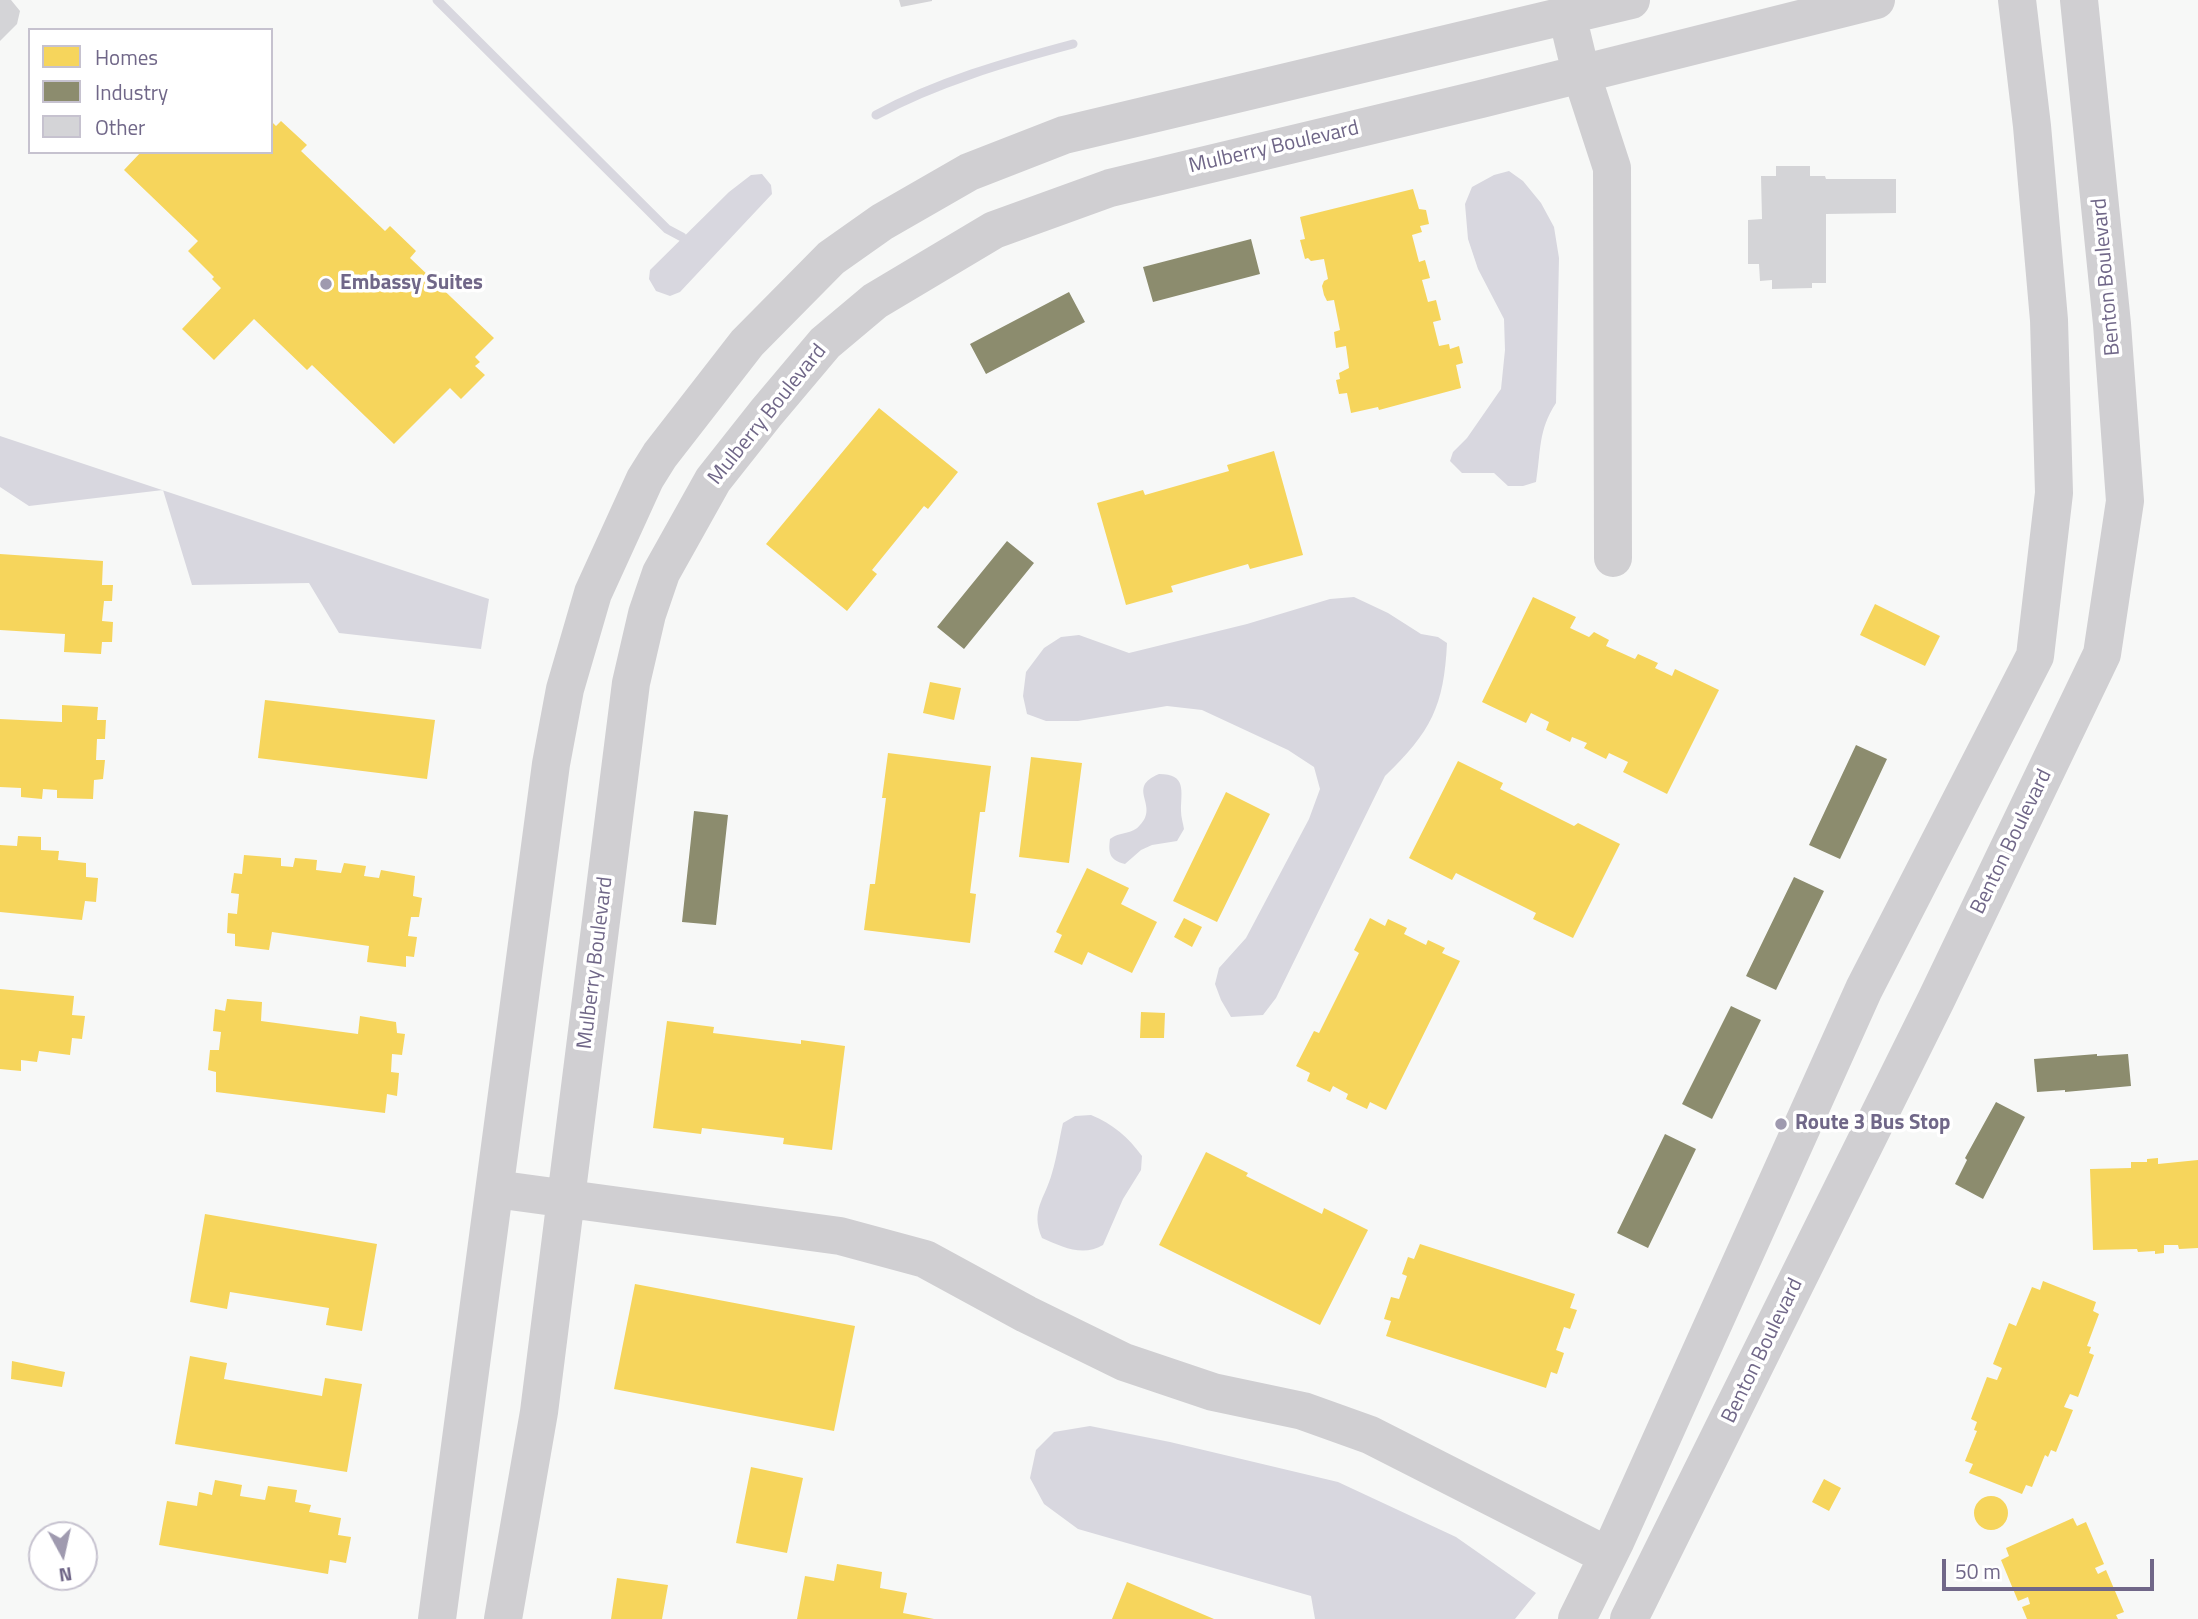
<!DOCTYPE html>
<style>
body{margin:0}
#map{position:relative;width:2198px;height:1619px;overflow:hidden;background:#f7f8f7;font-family:"Titillium Web",sans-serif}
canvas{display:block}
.legend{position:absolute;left:28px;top:28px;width:245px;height:126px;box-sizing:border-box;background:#fff;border:2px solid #c6c2cf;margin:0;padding:9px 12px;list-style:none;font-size:21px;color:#706788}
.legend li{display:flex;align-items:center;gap:14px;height:35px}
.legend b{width:35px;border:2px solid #c6c2cf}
.north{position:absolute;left:28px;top:1521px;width:70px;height:70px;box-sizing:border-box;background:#fff;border:2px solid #c6c2cf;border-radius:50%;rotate:172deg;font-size:19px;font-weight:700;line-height:28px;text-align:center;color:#706788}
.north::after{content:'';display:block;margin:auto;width:24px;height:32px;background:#9f9aaf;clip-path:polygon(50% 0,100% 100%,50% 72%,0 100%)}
.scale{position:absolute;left:1942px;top:1559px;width:212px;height:32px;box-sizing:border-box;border:4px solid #706788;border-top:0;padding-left:9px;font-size:21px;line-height:24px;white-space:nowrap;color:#706788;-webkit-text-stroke:5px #fff;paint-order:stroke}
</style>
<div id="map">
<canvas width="2198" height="1619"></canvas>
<ul class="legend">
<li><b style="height:19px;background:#f6d55c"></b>Homes</li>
<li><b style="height:19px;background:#8c8c6e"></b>Industry</li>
<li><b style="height:19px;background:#d4d4d7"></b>Other</li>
</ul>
<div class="north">N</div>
<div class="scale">50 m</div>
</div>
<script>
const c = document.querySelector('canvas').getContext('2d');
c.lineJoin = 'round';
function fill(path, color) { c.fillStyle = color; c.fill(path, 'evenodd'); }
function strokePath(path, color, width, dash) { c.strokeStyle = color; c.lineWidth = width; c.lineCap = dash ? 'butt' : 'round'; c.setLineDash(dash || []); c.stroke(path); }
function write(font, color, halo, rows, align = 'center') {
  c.font = font + ' "Titillium Web",sans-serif'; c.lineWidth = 7; c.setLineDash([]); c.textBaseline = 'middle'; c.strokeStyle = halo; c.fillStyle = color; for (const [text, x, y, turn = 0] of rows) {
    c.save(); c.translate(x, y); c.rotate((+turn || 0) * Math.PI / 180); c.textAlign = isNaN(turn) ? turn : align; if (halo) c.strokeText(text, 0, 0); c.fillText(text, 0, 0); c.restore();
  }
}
const water = new Path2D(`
 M1509,171L1523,181L1541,203L1554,227L1559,258L1556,403C1538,430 1541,451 1536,482L1523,486H1508L1494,473H1462L1450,461L1453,452L1467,438L1501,389L1505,350L1504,319L1478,269L1468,239L1465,204L1472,187L1494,175Z
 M762,174L771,185L772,194L680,292L670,296L656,291L649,279L650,270L729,192L751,175Z
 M0,436L489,599L481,649L339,633L309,583L192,585L163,490L29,506L0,487Z
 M1354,597L1388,613L1421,634L1438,637L1447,643C1444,706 1431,732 1385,776L1276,998L1263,1015L1231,1017L1221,1000L1215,984L1219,968L1246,938L1309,819L1320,789L1314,767L1288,750L1202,710L1167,706L1078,721H1046L1027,714L1023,696L1026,672L1044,648L1061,637L1079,635L1129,653L1247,624L1330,599Z
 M1159,774C1187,774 1181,791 1181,811C1181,817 1183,823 1184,829L1177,841L1152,845L1141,850L1125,864C1110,860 1108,854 1110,839C1121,831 1132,835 1140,825C1160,805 1125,788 1159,774Z
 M1091,1115C1113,1124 1128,1137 1142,1156L1141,1170L1123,1199L1103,1245C1083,1257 1062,1247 1042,1238C1030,1210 1045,1199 1052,1173C1057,1157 1059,1140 1063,1123L1075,1116Z
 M1090,1426L1170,1442L1338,1482L1456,1537L1536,1593L1515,1619H1315L1311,1596L1078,1529L1044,1504L1030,1478L1036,1450L1054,1432Z`);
const homes = new Path2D(`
 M271,121L276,126L281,121L307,145L301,151L385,231L390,226L416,251L410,258L494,338L475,357L480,362L475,366L485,375L461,399L450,388L394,444L312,365L307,370L254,319L214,360L182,329L221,288L212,279L214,277L188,251L198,241L124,170L141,152H271Z
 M1413,189L1419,209L1426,210L1429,224L1420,226L1422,232L1412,235L1419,262L1425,260L1430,278L1422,280L1428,302L1436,300L1441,320L1433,322L1439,346L1449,344L1450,349L1459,346L1463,363L1456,365L1461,388L1379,410L1378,407L1351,413L1347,393L1339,394L1336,380L1340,379L1339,373L1349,368L1346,346L1336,348L1334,332L1340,330L1334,300L1327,301L1324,295L1322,286L1324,281L1328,279L1324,259L1311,261L1308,258L1305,259L1300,240L1305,239L1300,217Z
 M879,408L958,472L928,509L924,506L872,570L877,574L847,611L766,544Z
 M1274,451L1303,555L1250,569L1248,564L1171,586L1173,592L1126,605L1097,503L1143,490L1145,495L1229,471L1227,465Z
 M0,554L103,561L102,585H113L112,601H104L102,621L113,622L112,642H102L101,654L64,652L65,634L0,630Z
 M1533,597L1576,617L1570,628L1589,637L1594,632L1609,640L1606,646L1635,659L1638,654L1658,663L1655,668L1672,676L1675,669L1719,690L1667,794L1623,772L1628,762L1609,753L1606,759L1584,748L1587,743L1572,737L1570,742L1546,730L1549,722L1531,713L1526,723L1482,702Z
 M1875,604L1940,636L1925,666L1860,635Z
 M930,682L961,688L954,720L923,713Z
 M265,700L435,720L427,779L258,758Z
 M62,705L98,707L97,720H106L105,739H97L96,760H105L103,779L94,780L93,799L57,798V790L43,789L42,799L21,797V788L0,787V719L62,722Z
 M888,753L991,766L985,812H980L970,893L976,894L970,943L864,930L870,884H875L886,798H882Z
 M1031,757L1082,763L1069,863L1019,857Z
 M1458,761L1503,783L1500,789L1574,826L1578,823L1620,844L1573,938L1533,919L1536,913L1456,873L1452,880L1409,858Z
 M1226,792L1270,814L1217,922L1173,901Z
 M18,836L41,837V850L59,851L58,860L86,863V877L98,878L96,902L85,901L82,920L0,912V845L17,846Z
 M244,855L281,858V866L293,867L295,858L317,860L316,870L341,873L344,863L366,866L364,876L379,878L381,870L415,876L413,896L422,898L419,917H411L408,936L417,937L414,957L406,956V967L367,962L369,946L272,932L269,950L235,946V934L227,933L228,913L237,914L239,894L231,893L234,873L242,874Z
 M1087,868L1129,888L1121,904L1157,922L1132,973L1088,952L1082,965L1054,952L1062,935L1056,932Z
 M1184,918L1202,927L1192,947L1174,937Z
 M1370,918L1385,926L1388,919L1407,928L1404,934L1426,945L1428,940L1445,948L1442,953L1460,961L1386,1110L1370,1102L1367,1109L1346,1099L1348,1094L1333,1086L1330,1092L1307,1081L1310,1073L1296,1066L1314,1031L1319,1033L1359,953L1354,950Z
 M0,989L74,996L72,1015L85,1016L82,1039L72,1038L70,1055L39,1051L37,1062L21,1060V1071L0,1069Z
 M227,999L262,1002L261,1021L358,1034L360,1016L396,1022L397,1033L405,1034L402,1055L392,1054L391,1072L399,1073L397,1096L387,1094L385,1113L216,1092V1072L208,1070L210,1050H219L221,1032L213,1031L215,1009L225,1011Z
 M1141,1012L1165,1013L1164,1038H1140Z
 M667,1021L714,1027L713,1033L801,1044V1040L845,1046L832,1150L783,1144L784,1138L702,1128L701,1134L653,1128Z
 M1206,1152L1248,1173L1246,1176L1322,1214L1324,1208L1368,1230L1320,1325L1159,1245Z
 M2158,1158V1164L2198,1160V1248L2179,1249L2178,1245H2164V1253L2155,1254V1251L2138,1252L2137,1249L2093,1250L2090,1169L2131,1168V1162H2147V1159Z
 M205,1214L377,1244L362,1331L326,1325L329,1308L230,1292L227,1309L190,1302Z
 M1420,1244L1575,1294L1570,1308L1577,1310L1570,1329L1564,1327L1556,1350L1564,1353L1557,1374L1551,1372L1546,1388L1386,1336L1391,1321L1384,1319L1391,1297L1399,1299L1407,1276L1402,1274L1408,1257L1414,1259Z
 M2043,1281L2096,1302L2093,1311L2099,1314L2087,1346L2091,1347L2089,1353L2094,1355L2078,1397L2070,1394L2064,1407L2073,1410L2056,1452L2051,1450L2048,1457L2045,1455L2032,1487L2026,1485L2022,1494L1969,1473L1973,1464L1965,1461L1977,1431L1974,1430L1977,1422L1971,1419L1987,1377L1997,1380L2002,1368L1993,1364L2009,1323L2016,1326L2032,1287L2040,1290Z
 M635,1284L855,1326L834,1431L614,1389Z
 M190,1356L227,1363L224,1379L322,1396L325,1378L362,1384L347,1472L175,1444Z
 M12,1361L65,1372L62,1387L11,1379Z
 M751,1467L803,1478L787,1553L736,1543Z
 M1824,1479L1841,1488L1829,1511L1812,1502Z
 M215,1480L242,1485L240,1496L265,1500L268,1486L297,1490L295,1502L311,1505L309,1512L341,1518L338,1535L351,1537L346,1563L330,1560L328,1574L159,1545L167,1501L197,1506L199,1492L212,1495Z
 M1974 1513a17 17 0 1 1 34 0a17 17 0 1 1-34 0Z
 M2073,1518L2077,1526L2086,1522L2104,1564L2095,1568L2098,1574L2106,1570L2124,1612L2116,1615L2118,1619H2027L2022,1607L2030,1604L2028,1597L2018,1601L2001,1560L2009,1556L2006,1548Z
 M837,1564L882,1572L880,1588L907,1593L903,1613L934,1619H797L805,1576L834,1581Z
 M617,1578L668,1585L662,1619H611Z
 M1127,1582L1214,1619H1112Z`);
const industry = new Path2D(`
 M1251,239L1260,274L1153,302L1143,267Z
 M1069,292L1085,322L986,374L970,344Z
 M1007,541L1034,563L964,649L937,627Z
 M1856,745L1887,759L1840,859L1809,845Z
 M694,811L728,815L716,925L682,922Z
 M1794,877L1824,891L1776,990L1746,976Z
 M1731,1006L1761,1020L1712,1119L1682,1104Z
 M2097,1054V1056L2128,1054L2131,1086L2065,1092V1090L2037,1092L2034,1059Z
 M1996,1102L2025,1117L1983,1199L1955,1184L1967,1160L1965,1158Z
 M1665,1134L1696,1149L1648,1248L1617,1233Z`);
const stream = new Path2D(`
 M437,0L667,229L682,237
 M876,115C937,82 1006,62 1073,44`);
const building = new Path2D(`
 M0,0H11L20,11L17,24L0,41Z
 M899,0H932V1L901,7Z
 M1776,166H1810V176H1825L1826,179H1896V213L1826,214V283H1812V288L1772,289V280L1760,281L1759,264H1748V220L1762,219L1761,176H1776Z`);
const minor = new Path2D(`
 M1567,15L1581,73L1612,168L1613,558
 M495,1189L840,1236L925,1259L1026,1314L1124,1362L1213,1392L1303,1411L1370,1435L1608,1556
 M437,1619L551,764L565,689L593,593L645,479L660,455L747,343L831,258L882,222L969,172L1064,135L1631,0
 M503,1619L539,1412L631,683L647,614L661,573L713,480L766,413L825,343L875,301L994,230L1110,188L1481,99L1876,0
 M1577,1619L1616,1540L1864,989L2035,656L2054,493L2049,320L2032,126L2017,0
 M1629,1619L1936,1000L2102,654L2125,501L2112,324L2079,0`);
const markers = [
 [326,284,7,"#9f9aaf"],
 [1781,1124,7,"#9f9aaf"]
];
const streetNames = [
 ["Mulberry Boulevard",1274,148,-13],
 ["Benton Boulevard",2107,277,-95],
 ["Mulberry Boulevard",768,415,-51],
 ["Benton Boulevard",2012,842,-64],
 ["Mulberry Boulevard",596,963,-83],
 ["Benton Boulevard",1763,1351,-64]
];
const poiNames = [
 ["Embassy Suites",340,284],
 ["Route 3 Bus Stop",1795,1124]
];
fill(water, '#d8d7df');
fill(homes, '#f6d55c');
fill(industry, '#8c8c6e');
strokePath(stream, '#d8d7df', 9);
fill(building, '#d4d4d7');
strokePath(minor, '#d0cfd2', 38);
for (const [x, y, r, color] of markers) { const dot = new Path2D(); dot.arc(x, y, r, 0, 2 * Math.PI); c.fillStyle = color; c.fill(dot); strokePath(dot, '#fff', 2.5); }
write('21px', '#706788', '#fff', streetNames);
write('bold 21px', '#706788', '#fff', poiNames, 'left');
</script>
